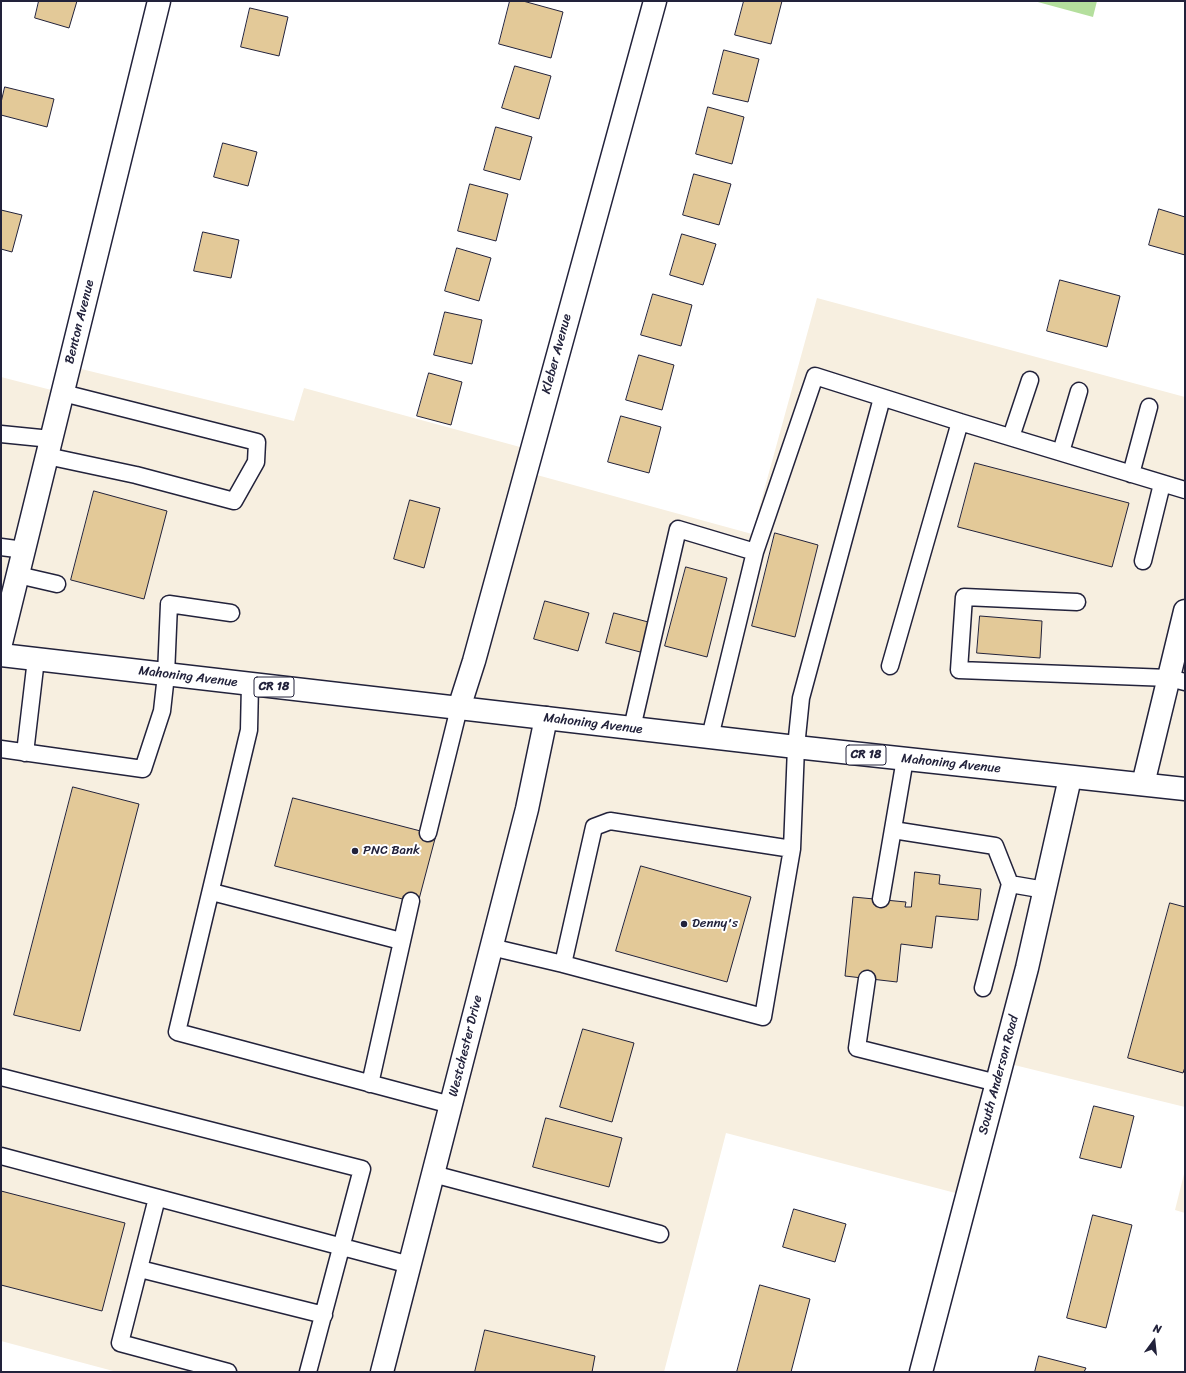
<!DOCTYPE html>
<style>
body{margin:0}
#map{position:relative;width:1186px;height:1373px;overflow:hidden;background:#fff;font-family:Sriracha,sans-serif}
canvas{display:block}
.frame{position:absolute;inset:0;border:2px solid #22223b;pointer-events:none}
.north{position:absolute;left:1134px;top:1321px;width:40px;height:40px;-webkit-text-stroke:3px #fff;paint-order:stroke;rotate:15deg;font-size:11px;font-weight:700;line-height:16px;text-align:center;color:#22223b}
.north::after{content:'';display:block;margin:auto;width:14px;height:18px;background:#22223b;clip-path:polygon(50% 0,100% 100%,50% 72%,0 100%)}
</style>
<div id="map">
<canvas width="1186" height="1373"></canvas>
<div class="frame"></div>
<div class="north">N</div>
</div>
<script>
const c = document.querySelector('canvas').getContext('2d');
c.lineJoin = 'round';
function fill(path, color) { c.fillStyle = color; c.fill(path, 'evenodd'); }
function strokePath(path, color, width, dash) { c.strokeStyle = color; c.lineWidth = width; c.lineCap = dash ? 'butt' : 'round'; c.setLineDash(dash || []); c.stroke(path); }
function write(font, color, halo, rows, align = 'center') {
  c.font = font + ' Sriracha,sans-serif'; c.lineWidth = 4; c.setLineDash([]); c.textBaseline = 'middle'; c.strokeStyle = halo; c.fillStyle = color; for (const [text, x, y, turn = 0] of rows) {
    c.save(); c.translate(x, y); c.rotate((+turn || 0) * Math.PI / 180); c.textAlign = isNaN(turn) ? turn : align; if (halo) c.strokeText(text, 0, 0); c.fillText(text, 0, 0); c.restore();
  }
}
const built = new Path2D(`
 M817,298L1185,397V1107L1002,1062L967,1196L726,1133L664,1372H117L1,1341V377L63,393L69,366L294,421L304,388L531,450L526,472L752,534Z
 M1185,1170V1213L1175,1210Z`);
const green = new Path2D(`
 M1034,1H1097L1093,17Z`);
const building = new Path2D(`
 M39,1H77L69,28L35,18Z
 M510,1H523L563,12L551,58L499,44Z
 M744,1H782L771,44L735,35Z
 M250,8L288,17L279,56L241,47Z
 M724,50L759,59L748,102L713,94Z
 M515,66L551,76L539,119L502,108Z
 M5,87L54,99L47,127L1,115V103Z
 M708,107L744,117L732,164L696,154Z
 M496,127L532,137L520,180L484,170Z
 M223,143L257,152L248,186L214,177Z
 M694,174L731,184L719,225L683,215Z
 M470,184L508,194L496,241L458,231Z
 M1159,209L1185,217V255L1149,245Z
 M1,210L22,215L12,252L1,249Z
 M203,232L239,240L231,278L194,271Z
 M682,234L716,244L703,285L670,275Z
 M457,248L491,258L479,301L445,291Z
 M1060,280L1120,296L1107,347L1047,331Z
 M653,294L692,305L681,346L641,335Z
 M445,312L482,320L472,364L434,355Z
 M639,355L674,365L662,410L626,400Z
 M429,373L462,382L451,425L417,416Z
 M621,416L661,427L649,473L608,462Z
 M975,463L1129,503L1112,567L958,527Z
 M94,491L167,511L144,599L71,580Z
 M410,500L440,508L424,568L394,559Z
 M775,533L818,545L795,637L752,626Z
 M686,567L727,578L707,657L665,646Z
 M545,601L589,613L578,651L534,639Z
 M614,613L652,623L644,653L606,643Z
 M980,616L1042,621L1040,658L977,653Z
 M73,787L139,804L80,1031L14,1015Z
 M293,798L436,835L418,903L275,866Z
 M641,866L751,897L727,982L616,951Z
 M915,872L940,875L939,884L981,889L978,920L936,916L932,948L901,944L897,982L845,976L853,897L906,902L905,907H911Z
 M1170,903L1185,907V1067L1183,1073L1128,1058Z
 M583,1029L634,1043L612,1122L560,1107Z
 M1094,1106L1134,1116L1121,1168L1080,1158Z
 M546,1118L622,1138L609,1187L533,1167Z
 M1,1191L125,1223L102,1311L1,1285Z
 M794,1209L846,1224L835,1262L783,1247Z
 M1093,1215L1132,1225L1106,1328L1067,1318Z
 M760,1285L810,1299L791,1372H737Z
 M485,1330L595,1356L592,1372H475Z
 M1039,1356L1086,1368L1084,1372H1035Z`);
const lane = new Path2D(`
 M1,434L51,439
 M1011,437L1030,380
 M1061,452L1079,391
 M47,456L136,475L234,501L256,462L257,442L63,393
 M1131,474L1149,407
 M1,547L24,550
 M1143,561L1162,484
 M18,575L57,584
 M1077,602L964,597L959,670L1169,678L1185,682
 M890,666L960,422L1185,490
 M250,684L249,730L177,1032L451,1105
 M632,728L678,529L755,552
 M710,737L755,552L815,376L960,422
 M1,749L143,769L162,711L166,675L169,604L231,613
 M25,753L36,659
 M893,830L995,846L1010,884L983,988
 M428,833L459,708
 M792,849L610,821L594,827L563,964L763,1017L792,849L796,747L801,698L882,398
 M1010,884L1045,890
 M212,892L401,941
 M881,899L905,759
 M491,947L563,964
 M867,979L857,1048L997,1083
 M1,1077L362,1169L308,1372
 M370,1084L411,901
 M1,1156L410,1265
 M433,1174L660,1234
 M157,1198L120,1343L228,1372
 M140,1269L324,1315`);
const street = new Path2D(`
 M1,643L159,1
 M459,708L474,661L655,1
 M1143,784L1185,611
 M921,1372L1027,968L1070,778`);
const secondary = new Path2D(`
 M382,1372L527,809L546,718`);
const primary = new Path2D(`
 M1,655L796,747L1185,789`);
const markers = [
 [355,851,4,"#22223b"],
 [684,924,4,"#22223b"]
];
const shields = [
 [274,687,40],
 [866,755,40]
];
const shieldNames = [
 ["CR 18",274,687],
 ["CR 18",866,755]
];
const streetNames = [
 ["Benton Avenue",80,322,-76],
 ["Kleber Avenue",557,354,-75],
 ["Mahoning Avenue",188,677,7],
 ["Mahoning Avenue",593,724,7],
 ["Mahoning Avenue",951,764,6],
 ["Westchester Drive",466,1046,-76],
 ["South Anderson Road",999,1075,-75]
];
const poiNames = [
 ["PNC Bank",363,851],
 ["Denny's",692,924]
];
fill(built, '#f7efe0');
fill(green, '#b4df9d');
fill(building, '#e3c998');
strokePath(building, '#22223b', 1);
strokePath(lane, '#22223b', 19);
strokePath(street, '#22223b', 25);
strokePath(secondary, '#22223b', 25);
strokePath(primary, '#22223b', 25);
strokePath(lane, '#fff', 16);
strokePath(street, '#fff', 22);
strokePath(secondary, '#fff', 22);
strokePath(primary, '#fff', 22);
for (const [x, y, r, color] of markers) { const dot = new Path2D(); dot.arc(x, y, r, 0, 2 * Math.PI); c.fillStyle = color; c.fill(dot); strokePath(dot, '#fff', 1.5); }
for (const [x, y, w] of shields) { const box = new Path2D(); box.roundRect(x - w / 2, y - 10, w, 20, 3); c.fillStyle = '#fff'; c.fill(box); strokePath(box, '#22223b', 1); }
write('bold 12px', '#22223b', null, shieldNames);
write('13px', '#22223b', '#fff', streetNames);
write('13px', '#22223b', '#fff', poiNames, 'left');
</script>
